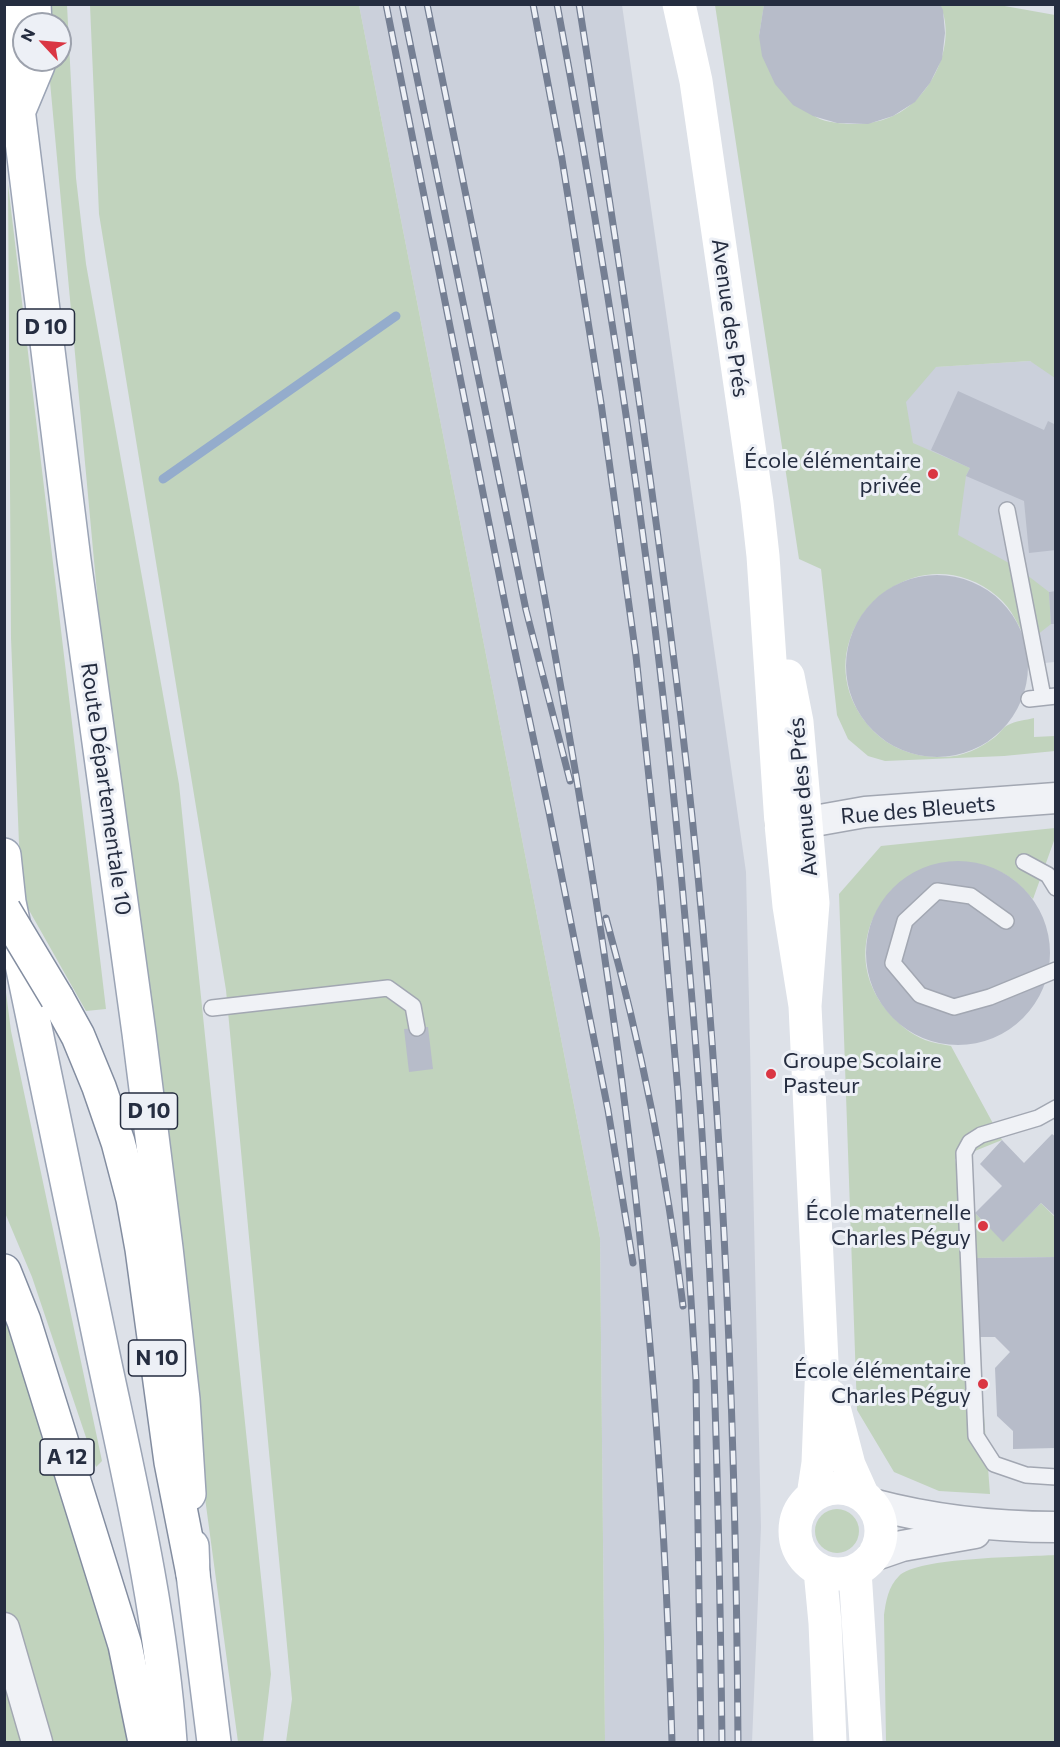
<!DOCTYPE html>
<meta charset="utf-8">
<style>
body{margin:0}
#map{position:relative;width:1060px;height:1747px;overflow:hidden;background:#dde1e8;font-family:Commissioner,sans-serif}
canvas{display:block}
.frame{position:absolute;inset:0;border:6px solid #252d40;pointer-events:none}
.north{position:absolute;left:12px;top:12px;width:60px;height:60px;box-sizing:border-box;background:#edf0f6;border:2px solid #9da2ad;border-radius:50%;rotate:296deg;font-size:16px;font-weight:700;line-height:24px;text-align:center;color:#252d40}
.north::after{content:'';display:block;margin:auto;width:21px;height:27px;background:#da3643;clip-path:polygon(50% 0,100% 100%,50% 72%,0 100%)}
</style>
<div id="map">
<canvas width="1060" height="1747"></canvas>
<div class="frame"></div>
<div class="north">N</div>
</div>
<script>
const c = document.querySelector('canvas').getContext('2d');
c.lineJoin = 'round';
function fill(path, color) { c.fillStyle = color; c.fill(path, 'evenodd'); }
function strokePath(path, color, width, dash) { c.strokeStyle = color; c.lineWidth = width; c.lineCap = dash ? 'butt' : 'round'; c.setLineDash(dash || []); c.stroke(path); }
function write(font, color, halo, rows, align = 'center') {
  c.font = font + ' Commissioner,sans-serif'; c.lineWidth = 6; c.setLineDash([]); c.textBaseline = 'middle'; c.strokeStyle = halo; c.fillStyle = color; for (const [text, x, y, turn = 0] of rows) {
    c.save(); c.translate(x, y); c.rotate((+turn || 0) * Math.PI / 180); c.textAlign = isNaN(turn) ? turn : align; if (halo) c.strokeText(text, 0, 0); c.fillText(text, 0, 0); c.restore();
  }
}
const built = new Path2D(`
 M359,5H622L746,872L761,1527L752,1742H605L600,1238Z
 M1030,361L1055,371V662L1033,664L1015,609L994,589L940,568L823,587L902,369Z`);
const green = new Path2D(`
 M43,5H67L76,178L86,264L179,784L271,1674L263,1742H238L200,1461L98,604L48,60H60V24H45Z
 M90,5H359L600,1238L605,1742H286L292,1699L226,990L99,214Z
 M715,5H764L759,36C773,56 786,76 800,97C803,102 808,112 813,115C821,122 838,123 848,124C864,124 878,123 893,116C931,99 958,44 940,5H999L1055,15V378L1030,361L936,367L906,402L913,443L970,468L966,476L958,535L1018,568L1049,592L1051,624L1027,643C1019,626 1012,609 998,597C913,525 796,638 868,725C887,748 915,758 944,757C962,757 981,748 995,737C999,734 1003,727 1008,725C1015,721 1026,720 1034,718V737L1055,736V751L1004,756L885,761L868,756L848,739L837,715L821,569L799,559Z
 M8,184L106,1009L86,1011L21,896L11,638Z
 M1055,828V838L1033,899C1025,891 1016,880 1006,875C916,824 820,934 889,1013C899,1024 910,1034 925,1040C933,1043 943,1044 951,1046L1002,1140L955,1159L975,1253V1213L1003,1241L1041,1203L1055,1217V1257L976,1258L978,1337L990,1494L939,1491L894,1472L857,1410L839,894L881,846Z
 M4,977L11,1031L102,1461L96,1467L32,1277L5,1213Z
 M4,1301L155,1742H5Z
 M815 1531a22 22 0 1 1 44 0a22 22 0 1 1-44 0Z
 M1055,1555V1742H886L884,1615C886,1601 888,1587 899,1576C917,1557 1026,1557 1055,1555Z`);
const stream = new Path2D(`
 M163,479L396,316`);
const building = new Path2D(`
 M764,4H940L943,10L945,33L942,59L930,83L915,102L893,116L868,124L837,123L813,116L793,105L775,84L762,56L759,36Z
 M958,391L1044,430L1048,421L1056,425V550L1029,553L1024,501L966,476L970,468L931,450Z
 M846 666a91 91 0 1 1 182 0a91 91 0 1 1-182 0Z
 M1056,591V624H1051L1049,592Z
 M866 953a92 92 0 1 1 184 0a92 92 0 1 1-184 0Z
 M428,1027L433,1069L409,1072L404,1029Z
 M1052,1134L1056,1137V1217L1041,1203L1003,1242L975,1213L1002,1186L980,1164L1002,1140L1024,1163Z
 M1056,1257V1448L1013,1449V1431L997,1416L995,1368L1010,1352L995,1337H978L976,1258Z`);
const service = new Path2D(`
 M1007,510L1043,697
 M1029,699L1056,696
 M1024,862L1048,875L1056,888
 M1006,921L971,896L937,891L905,921L893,963L920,995L954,1007L990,997L1056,970
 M212,1008L388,988L413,1006L417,1028
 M1056,1108L1038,1118L981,1135L970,1142L964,1153L976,1436L994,1464L1026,1475L1056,1477`);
const minor = new Path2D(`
 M781,824L820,820L865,812L1056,798
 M872,1504C932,1520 993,1527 1056,1527
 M873,1556L902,1546L975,1533
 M4,1628L37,1742`);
const secondary = new Path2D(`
 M679,4L696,81L757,502L763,556L781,824L789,906L805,1006
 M788,676L797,722L813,903L805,1006L822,1362L818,1463L813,1496
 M831,1396L849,1465L862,1494
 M795 1531a43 43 0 1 1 86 0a43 43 0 1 1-86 0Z
 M820,1570L825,1623L830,1742
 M855,1571L866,1742`);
const primary = new Path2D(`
 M5,4L74,560L139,1033L166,1248L183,1399L189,1494
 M34,4L35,24
 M20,108L38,65V60
 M4,855L9,902C40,1053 71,1204 103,1355C130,1482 161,1613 170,1742
 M192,1546L193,1574L214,1742`);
const motorway = new Path2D(`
 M57,998L78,1036L99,1087L118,1142L133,1199L142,1249L171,1462L193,1574
 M4,1271L24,1321L125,1645L145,1742`);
const rail = new Path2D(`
 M386,4L507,614L549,812L608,1110L633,1263
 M402,4L526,610L570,781
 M427,4C494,333 563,662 610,994C646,1242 665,1493 672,1742
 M533,4L562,159L601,403L636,656L660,881L678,1092L696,1380L701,1742
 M557,4C591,186 621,368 645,551C665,696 679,842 691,988C713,1239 719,1491 722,1742
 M579,4C619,259 658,514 687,770C723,1092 736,1418 738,1742
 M606,918C641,1044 667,1175 683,1306`);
const motorwayBridge = new Path2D(`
 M4,910L57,998`);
const markers = [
 [933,474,6,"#da3643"],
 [771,1074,6,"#da3643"],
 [983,1226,6,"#da3643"],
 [983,1384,6,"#da3643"]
];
const shields = [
 [46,327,57],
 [149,1111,57],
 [157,1358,57],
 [67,1457,54]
];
const shieldNames = [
 ["D 10",46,327],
 ["D 10",149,1111],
 ["N 10",157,1358],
 ["A 12",67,1457]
];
const streetNames = [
 ["Avenue des Prés",730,318,82],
 ["Route Départementale 10",106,789,82],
 ["Avenue des Prés",803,797,-95],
 ["Rue des Bleuets",918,810,-5]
];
const poiNames = [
 ["École élémentaire",921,461],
 ["privée",921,486],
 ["Groupe Scolaire",783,1061,"left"],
 ["Pasteur",783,1086,"left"],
 ["École maternelle",971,1213],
 ["Charles Péguy",971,1238],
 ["École élémentaire",971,1371],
 ["Charles Péguy",971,1396]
];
fill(built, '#cbd0db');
fill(green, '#c1d3bd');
strokePath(stream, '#94accc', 9);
fill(building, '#b7bcc9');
strokePath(service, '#a2a7b2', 18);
strokePath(minor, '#a2a7b2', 33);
strokePath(primary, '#9ba4b5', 36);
strokePath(motorway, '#838da0', 36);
strokePath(service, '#f0f2f6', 15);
strokePath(minor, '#f0f2f6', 30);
strokePath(secondary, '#fff', 33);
strokePath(primary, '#fff', 33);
strokePath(motorway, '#fff', 33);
strokePath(rail, '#757f93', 7);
strokePath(rail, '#edf0f6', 4.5, [14]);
strokePath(motorwayBridge, '#838da0', 36, []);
strokePath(motorwayBridge, '#fff', 33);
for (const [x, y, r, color] of markers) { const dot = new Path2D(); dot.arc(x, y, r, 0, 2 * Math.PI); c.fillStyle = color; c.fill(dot); strokePath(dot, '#edf0f6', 2); }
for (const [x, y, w] of shields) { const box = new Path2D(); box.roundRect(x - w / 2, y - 18, w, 36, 4.5); c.fillStyle = '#edf0f6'; c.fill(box); strokePath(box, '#252d40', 1.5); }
write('bold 21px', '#252d40', null, shieldNames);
write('22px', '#252d40', '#edf0f6', streetNames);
write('22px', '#252d40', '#edf0f6', poiNames, 'right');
</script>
